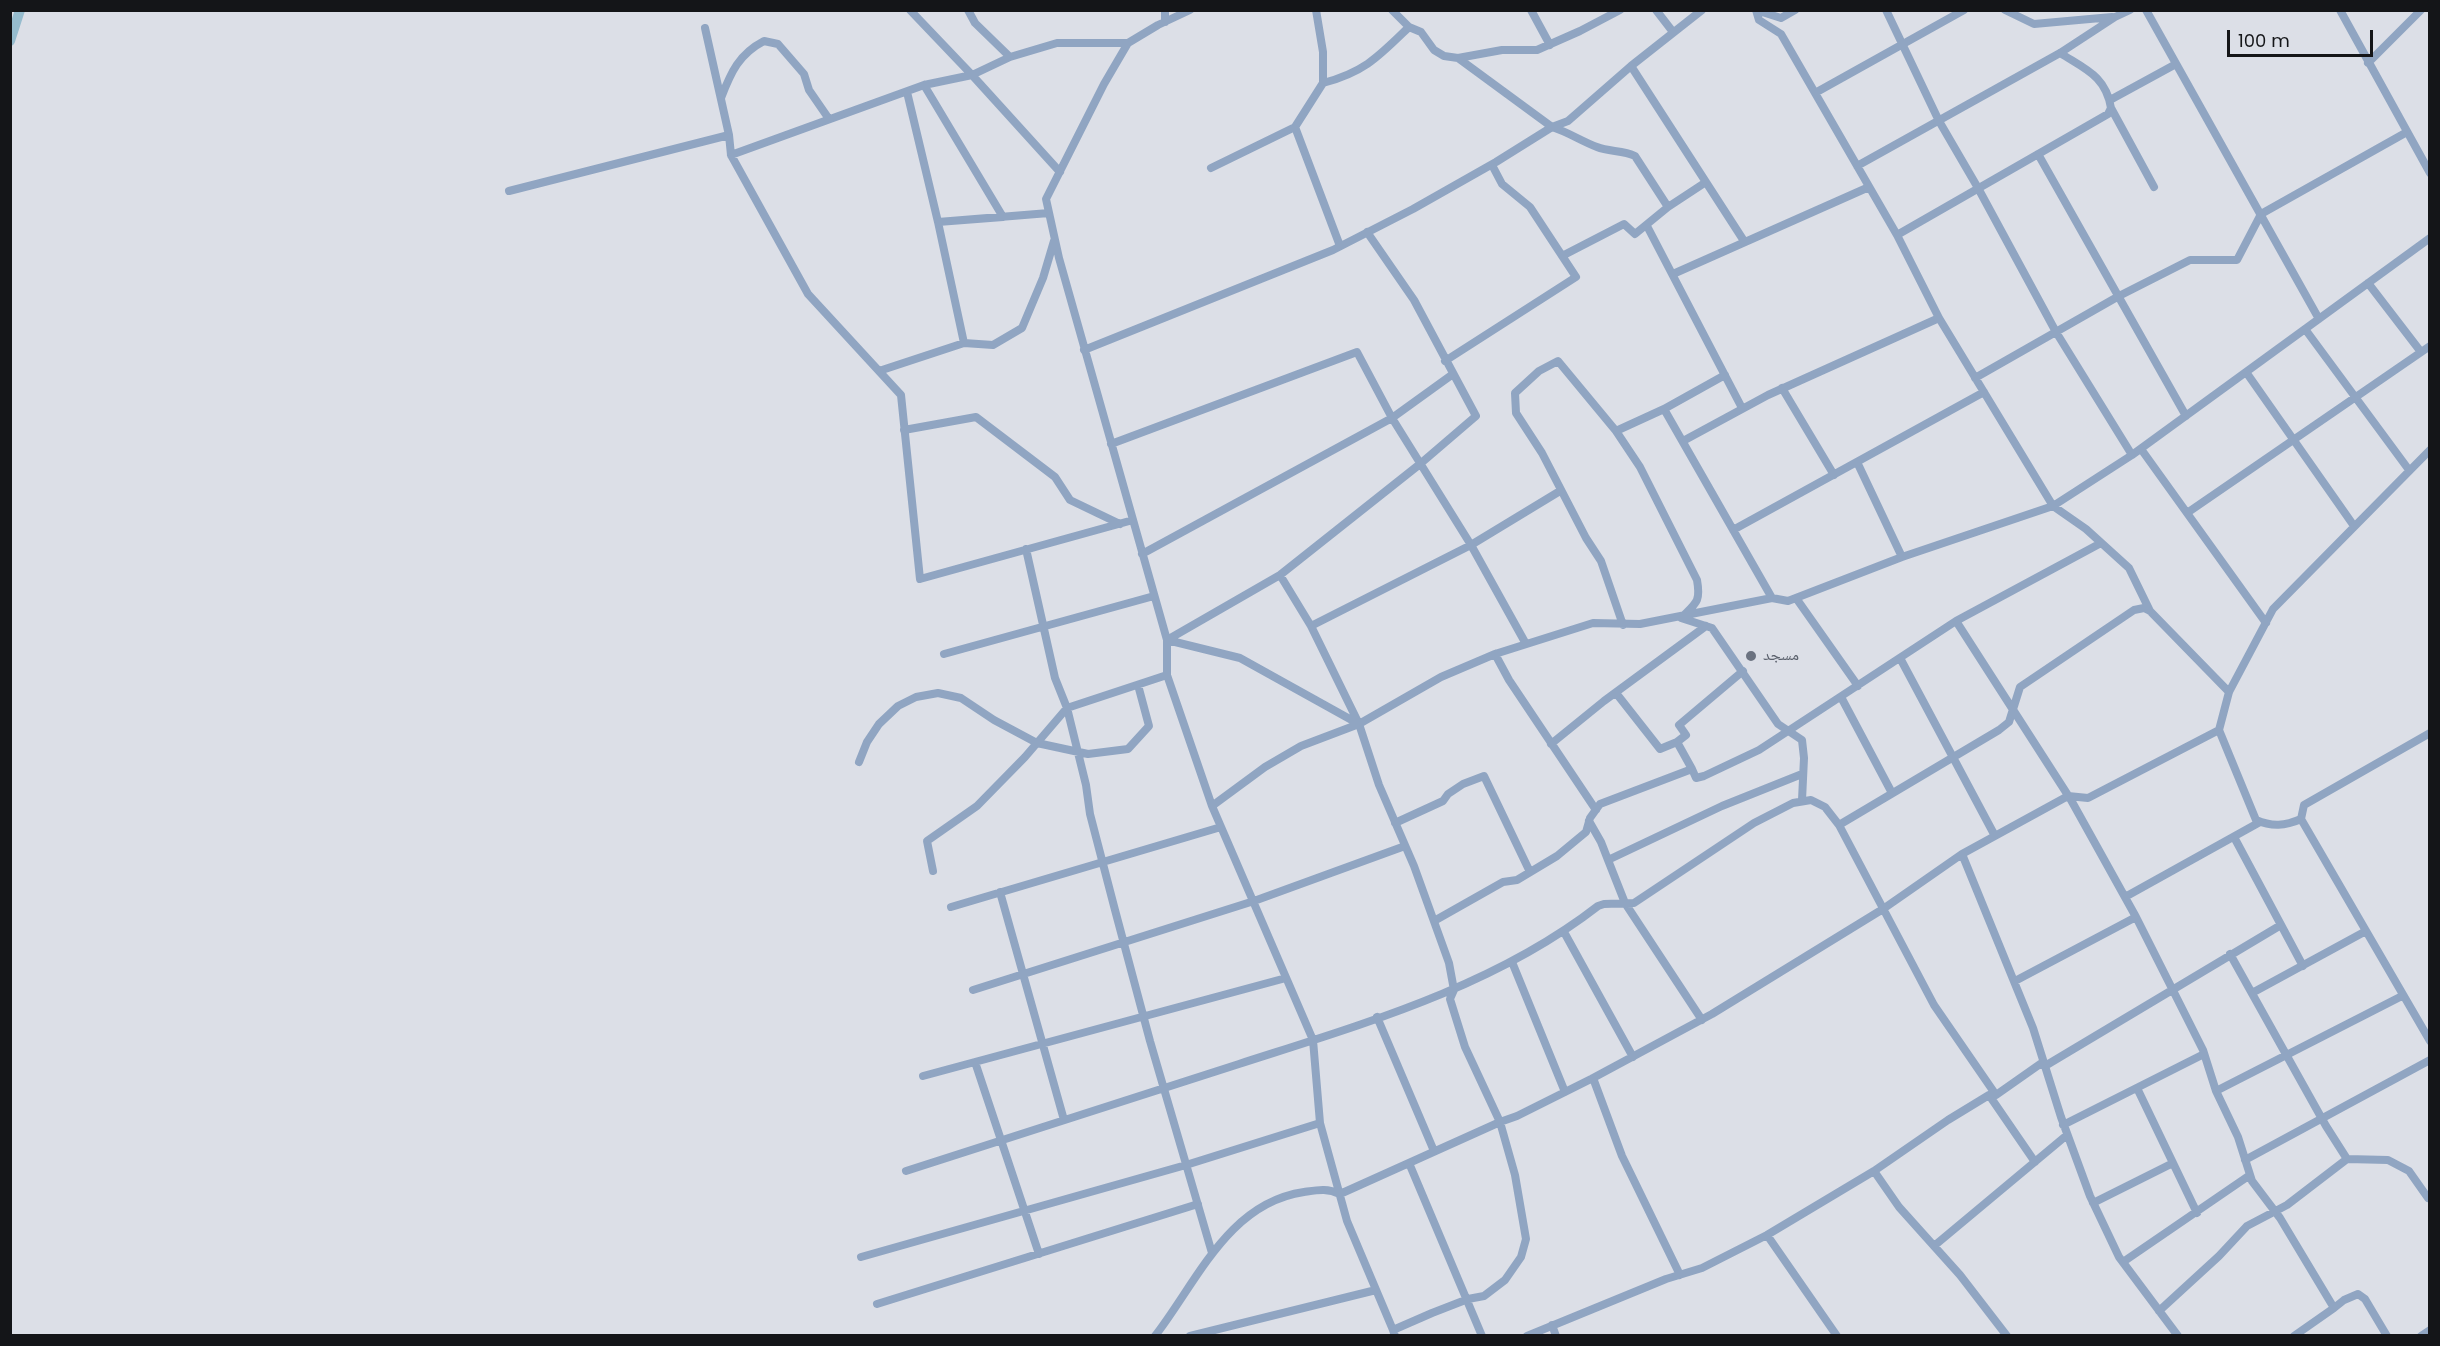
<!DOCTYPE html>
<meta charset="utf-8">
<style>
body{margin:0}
#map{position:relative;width:2440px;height:1346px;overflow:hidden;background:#dcdfe7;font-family:Poppins,sans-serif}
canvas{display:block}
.frame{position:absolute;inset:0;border:12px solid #141518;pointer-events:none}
.scale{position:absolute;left:2227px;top:30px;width:146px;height:27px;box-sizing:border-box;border:3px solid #141518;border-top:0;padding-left:8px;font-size:18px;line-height:21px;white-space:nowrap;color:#141518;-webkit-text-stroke:4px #dcdfe7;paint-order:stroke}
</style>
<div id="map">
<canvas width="2440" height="1346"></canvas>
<div class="frame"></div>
<div class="scale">100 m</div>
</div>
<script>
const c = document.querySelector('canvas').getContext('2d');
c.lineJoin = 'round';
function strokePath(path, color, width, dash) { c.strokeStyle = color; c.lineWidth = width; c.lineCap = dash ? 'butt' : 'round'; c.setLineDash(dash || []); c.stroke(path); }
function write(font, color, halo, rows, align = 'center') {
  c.font = font + ' Poppins,"Noto Naskh Arabic",sans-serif'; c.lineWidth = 4.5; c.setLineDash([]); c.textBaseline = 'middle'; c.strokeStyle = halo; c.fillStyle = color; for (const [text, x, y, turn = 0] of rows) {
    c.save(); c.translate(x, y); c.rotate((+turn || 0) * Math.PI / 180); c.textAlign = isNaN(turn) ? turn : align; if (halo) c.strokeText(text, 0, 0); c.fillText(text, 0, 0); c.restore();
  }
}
const canal = new Path2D(`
 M10,41L20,10`);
const minor = new Path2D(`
 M910,10L972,75L1010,57L1057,43H1128L1158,25L1190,10
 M968,10L975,23L1010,57
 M1165,10V22
 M1392,10L1409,27L1421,32L1434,50L1444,56L1458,58L1552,127C1568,132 1581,141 1597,147C1609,152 1623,150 1635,156L1668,207
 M1531,10L1550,45
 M1656,10L1673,32
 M1756,10L1759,20L1781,34L1897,235L1939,318L2053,506L2086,529L2129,568L2150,611
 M1756,10L1781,18L1795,10
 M1886,10L1939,121L1978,188L2056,332L2132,455
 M2005,10L2034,24L2112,17
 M2146,10L2319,319
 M2340,10L2430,173
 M705,28L729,135
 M1128,43L1104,84L1046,199L1059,258L1167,640L1280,575L1420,464L1476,416L1414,300L1367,232
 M1458,58L1502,50H1537L1580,31L1620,10
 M2368,63L2421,10
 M1631,66L1744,241
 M1323,83C1365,72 1379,56 1409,27
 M924,85L1003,217L938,222L1049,213
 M907,92L938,222L964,343L993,345L1022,328L1043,278L1054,241
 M1815,93L1964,10
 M721,98C731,72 739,54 764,41L778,44L804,74L809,90L829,119
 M2110,100L2176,64
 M2111,108L2154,187
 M1295,127L1340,246
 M2038,154L2186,416
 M731,155L808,294L901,395L920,579L1133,520
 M1857,166L2060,53L2115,17L2130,10
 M1211,168L1295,127L1323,83V52L1316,10
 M509,191L729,135L731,155L924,85L972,75L1060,172
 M1647,226L1742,408
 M1897,235L2108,114L2111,108C2106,76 2085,69 2060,53
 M1562,256L1624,224L1635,234L1668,207L1706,182
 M1673,274L1869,187
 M2368,283L2421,352
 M2305,329L2409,470
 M1084,350L1333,250L1413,209L1496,162L1552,127L1568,121L1631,66L1702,10
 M1445,361L1576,277L1530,207L1502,184L1492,165
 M879,371L964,343
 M2246,372L2354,526
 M1975,378L2119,296L2190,260H2237L2261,214L2407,132
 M1782,388L1834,475
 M1664,409L1772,598
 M904,430L976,417L1055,477L1070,500L1120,524
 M1616,431L1664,409L1725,375
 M1683,441L1768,395L1939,318
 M1111,444L1357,352L1392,418L1471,545L1526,644
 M2141,449L2266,623
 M1857,462L1902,557
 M2187,513L2430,346
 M1733,530L1984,392
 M1026,549L1055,678L1067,708L1086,785L1090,814L1115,910L1150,1041L1212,1253
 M1142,554L1392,418L1453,374
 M1796,598L1858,686
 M1956,621L2071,800L2136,917L2203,1050L2216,1091L2238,1137L2252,1181L2280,1218L2334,1308L2344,1300L2358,1294L2365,1299L2387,1336
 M1623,625L1601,561L1586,538L1542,453L1516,413L1515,393L1539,371L1558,361L1616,431L1640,467L1697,580C1701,602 1696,603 1681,618L1712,628L1778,724L1802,740L1804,758L1802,800
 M1311,626L1471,545L1560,491
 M944,654L1154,596
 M1495,654L1509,680L1596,810
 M1900,658L1995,836
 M1616,693L1660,749L1677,742
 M1841,697L1892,793
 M2219,730L2256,820C2272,827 2285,826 2301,819L2430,1041
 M1551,744L1604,701L1706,626
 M859,762L867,742L879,724L898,706L916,697L938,693L961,698L994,720L1037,743L1088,754L1128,749L1149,726L1138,685
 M1692,769L1677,742L1686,735L1679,725L1743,671
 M1212,806L1167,675V640L1240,658L1357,723
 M2301,819L2304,805L2430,733
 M1589,821L1601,842L1608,860L1722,806L1802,774
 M1395,823L1443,801L1448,794L1463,784L1484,776L1530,872
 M1839,825L1999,730L2009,722L2020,687L2134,610L2144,608L2150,611L2229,692
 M2234,837L2303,966
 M1962,854L2033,1028L2061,1117L2090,1196L2119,1257L2178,1336
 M1608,860L1625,903L1702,1020
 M933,871L927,841L977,806L1025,757L1067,708L1167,675
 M1000,892L1064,1120
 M2125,897L2260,822
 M951,907L1221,827
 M1434,921L1503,882L1517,880L1557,856L1586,832L1590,818L1600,804L1692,769L1696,778L1704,776L1759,750L1956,621L2101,543
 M1564,932L1633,1057
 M2230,954L2326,1126L2347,1159
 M1512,962L1565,1092
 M2015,981L2136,917
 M973,990L1254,901L1405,846
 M2252,993L2366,931
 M1377,1017L1434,1151
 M975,1062L1039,1254
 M2045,1066L2281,925
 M923,1076L1286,978
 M1593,1078L1622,1156L1680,1275
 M2137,1088L2197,1213
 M2216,1091L2402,996
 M1989,1095L2035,1162
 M2063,1125L2204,1054
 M2245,1160L2430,1060
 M1409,1163L1482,1336
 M906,1171C1017,1136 1128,1100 1239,1064C1363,1024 1494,987 1598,906L1604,904L1634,903L1754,823L1793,803L1811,800L1825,807L1839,825L1934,1005L1996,1095
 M1874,1171L1899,1207L1960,1275L2007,1336
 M2093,1203L2173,1163
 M1767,1235L1837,1336
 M1934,1246L2067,1135
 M861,1257L1186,1165L1320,1123
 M2123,1262L2250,1175
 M877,1304L1198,1204
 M2159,1311L2219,1256L2247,1226L2287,1205L2347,1159L2388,1160L2409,1171L2428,1198
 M1552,1325L1556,1336
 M1393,1330L1347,1221L1320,1123L1313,1040L1212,806L1265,767L1301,746L1359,724L1441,677L1495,654L1593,623L1640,624L1772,598L1788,601L1902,557L2053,506L2132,455L2430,238
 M1155,1336C1197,1282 1228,1203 1304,1192C1318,1190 1327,1188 1340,1194L1500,1122L1465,1047L1450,999L1454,990L1449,963L1414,866L1379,785L1359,724L1311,626L1280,575
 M1190,1336L1376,1290
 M1395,1336L1393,1330L1432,1313L1468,1299L1484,1296L1505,1280L1521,1257L1526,1239L1515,1175L1500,1122L1517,1116L1593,1078L1712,1014L1883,909L1962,854L2068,796L2088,798L2219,730L2229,692L2273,609L2430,450
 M1527,1336L1666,1279L1702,1268L1767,1235L1874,1171L1948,1120L1989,1095H1996L2043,1062
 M2294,1336L2334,1308
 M2421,1336L2430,1330`);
const markers = [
 [1751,656,6,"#6b7280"]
];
const worshipNames = [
 ["مسجد",1763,656]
];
strokePath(canal, '#96bcce', 10);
strokePath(minor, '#90a5c2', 8);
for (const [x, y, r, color] of markers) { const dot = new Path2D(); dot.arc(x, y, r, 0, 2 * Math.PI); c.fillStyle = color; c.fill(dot); strokePath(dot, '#dcdfe7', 2); }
write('16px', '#5b616d', '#dcdfe7', worshipNames, 'left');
</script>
